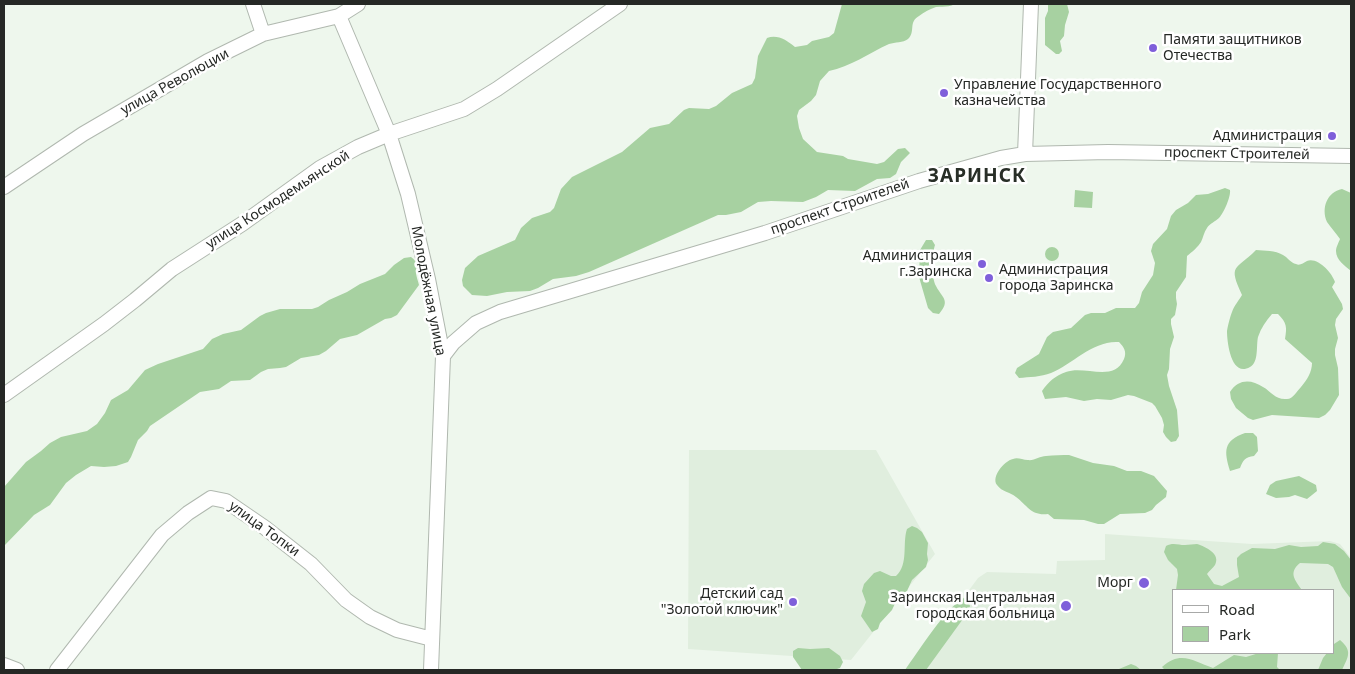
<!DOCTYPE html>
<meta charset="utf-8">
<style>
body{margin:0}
#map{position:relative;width:1355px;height:674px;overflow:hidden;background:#eef7ed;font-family:"Noto Sans",sans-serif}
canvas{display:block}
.frame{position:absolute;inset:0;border:5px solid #252825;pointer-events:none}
.legend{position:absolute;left:1172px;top:589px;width:162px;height:65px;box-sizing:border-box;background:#fff;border:1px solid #a8a9a8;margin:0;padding:6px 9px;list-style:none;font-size:15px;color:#252825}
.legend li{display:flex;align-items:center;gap:10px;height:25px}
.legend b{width:25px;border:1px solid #a8a9a8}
</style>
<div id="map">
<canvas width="1355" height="674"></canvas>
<div class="frame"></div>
<ul class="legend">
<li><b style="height:6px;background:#fff"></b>Road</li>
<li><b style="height:14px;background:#a7d1a1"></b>Park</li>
</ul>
</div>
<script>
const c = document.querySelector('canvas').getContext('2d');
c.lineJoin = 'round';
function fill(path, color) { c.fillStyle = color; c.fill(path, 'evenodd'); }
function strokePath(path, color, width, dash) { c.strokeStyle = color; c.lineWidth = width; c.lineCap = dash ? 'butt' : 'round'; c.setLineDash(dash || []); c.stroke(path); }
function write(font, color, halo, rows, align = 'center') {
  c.font = font + ' "Noto Sans",sans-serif'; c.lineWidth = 5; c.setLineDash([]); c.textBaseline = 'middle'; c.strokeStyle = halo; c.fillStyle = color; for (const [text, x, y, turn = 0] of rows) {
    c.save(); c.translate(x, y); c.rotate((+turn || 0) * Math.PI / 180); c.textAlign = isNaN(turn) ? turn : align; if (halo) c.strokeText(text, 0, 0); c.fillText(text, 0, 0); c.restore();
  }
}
const built = new Path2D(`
 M689,450H876L935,554L851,660L688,649Z
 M1105,534L1252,544L1330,541L1340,544L1351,558V670H910L978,578L987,572L1056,574L1057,561L1105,560ZM1174,590H1334V653H1174Z`);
const green = new Path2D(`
 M842,4H955C948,8 943,6 936,7C930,9 924,12 919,16C908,22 916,32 908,39C903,43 895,42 889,44C869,53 850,67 829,71L820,81L816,95L811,101L799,110L797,116L799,128L803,139L817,152L843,156L848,159L877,164L884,162L898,149L905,148L910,153L901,162L896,174L890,178L877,179L855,191L828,190L816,197L803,202L771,201L758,202L741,212L726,215H718L589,272L576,276L553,279L538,288L530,291L507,292L487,296L472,295L463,286L462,280L465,268L478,256L515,240L521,228L532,218L550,212L554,208L561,189L572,177L622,152L650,128L669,124L684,110L689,108L709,109L716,106L732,93L752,84L755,78L758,56L767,38C777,34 787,40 795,47L807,45L812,41L829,37L834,33Z
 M1048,4H1067L1069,12L1065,25L1064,36L1060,41L1062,51L1059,54H1056L1045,45V18L1048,11Z
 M1225,188L1230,190C1231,196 1224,213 1219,218C1215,222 1210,223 1207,228C1204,232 1203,238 1201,242C1198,247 1192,252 1187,256L1186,277L1176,292V298L1177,304L1175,315L1171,319V324L1174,337L1170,349L1169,369L1167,375L1169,386L1177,410L1179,436L1176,441L1171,442L1166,437L1163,432L1164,425L1162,418L1155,406L1152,403L1134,396L1128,395L1111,400L1097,399L1084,401L1066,397L1045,399L1042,391C1049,381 1055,376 1066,372C1085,365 1114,383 1124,359C1127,352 1124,347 1119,342C1093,340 1073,364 1051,373C1041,377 1029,377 1019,378L1015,373L1017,368L1039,354L1047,337L1053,332L1071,328L1085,315L1091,313H1105L1116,308H1135L1139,303L1142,292L1153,275L1155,263L1151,251L1153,244L1167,229L1171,216L1176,210L1188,203L1196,195L1208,194Z
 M1342,189L1351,193V271C1345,266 1336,260 1336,251C1336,247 1339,242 1340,239C1336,233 1331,228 1327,222C1321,208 1327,192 1342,189Z
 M1075,190L1093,192L1092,208L1074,207Z
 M926,240H932L935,245C932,254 931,277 936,286C942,298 951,300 939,314L933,313L928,308L919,277L920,250Z
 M1045 254a7 7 0 1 1 14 0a7 7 0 1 1-14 0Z
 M1256,250C1265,251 1275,250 1283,255C1287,257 1291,263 1296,264C1300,266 1303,263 1307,261C1318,257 1332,273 1335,282L1332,287L1342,304L1343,309L1336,319L1335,325L1338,338L1335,349V355L1338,368L1339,395L1330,410L1325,415L1319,418L1272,415L1253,420L1248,418L1236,408L1231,399L1230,392C1238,379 1251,379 1263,387C1272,392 1275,400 1287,399C1293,399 1297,391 1301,387C1307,380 1312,372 1312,363L1285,339C1287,327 1287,323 1278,314H1272C1266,321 1261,328 1258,337C1256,346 1259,362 1250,367C1231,378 1227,342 1227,331C1228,325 1230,317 1232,312C1234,306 1239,300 1242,295C1228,264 1235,271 1256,250Z
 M411,257C418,262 416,265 416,272C416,276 418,281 419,285L397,315L391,318L385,319L357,335L340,339L326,351L319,355L301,358L286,367L280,368L268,369L261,372L250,380L231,381L219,389L200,392L150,426L147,431L138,440L131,457L128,462L116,466L104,467L91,466L76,475L66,483L50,505L34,515L4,546V487L26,462L41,451L50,443L61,437L87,431L97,424L105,413L111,400L128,390L145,370L158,364L203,349L212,339L223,334L241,330L260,316L266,313L280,309H312L318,307L329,300L347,292L360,284L385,274L394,265L404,258Z
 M1245,433H1253L1257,437L1258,451L1254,456C1245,457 1243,460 1240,468L1230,471C1224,451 1223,441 1245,433Z
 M1069,455L1093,463L1114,466L1127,471H1141L1154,476L1167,491L1166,497L1156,505L1152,510L1145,513L1120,514L1104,524H1098L1084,520L1054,519L1048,514C1031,516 1028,506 1016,497C1010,492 1002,492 997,485C991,477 1004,461 1013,459C1018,457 1022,460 1028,460C1034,461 1040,456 1046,456C1054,455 1062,455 1069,455Z
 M1299,476L1316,485L1317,491L1307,499L1295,495L1289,497L1276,498L1266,494L1270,485L1276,481Z
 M912,526L917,528L922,532L928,543L927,554L928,560L926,567L912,580L907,591L897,599L892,610L880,623L878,629L872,632L861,616L866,602L862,591L864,584L874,573L880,571L891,576H896C909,564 902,544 907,529Z
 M1323,542L1335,544L1344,551L1351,560V599L1342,587L1333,567L1328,564L1300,563C1288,573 1295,580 1302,590H1176L1178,575L1177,569L1168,560L1164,552L1166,546C1173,542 1178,545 1185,545C1189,545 1193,544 1197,544C1206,547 1221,554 1215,565C1213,568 1209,571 1207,574L1214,584L1222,586L1239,577L1237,565V558L1241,554L1252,548L1275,549L1289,545L1301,547L1318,546Z
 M964,598L968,600L970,606L968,612L926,670H905C918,652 946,607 964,598Z
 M1340,640C1353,651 1348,657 1342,670H1318L1323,658L1327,653H1334V644Z
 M798,648L810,649L829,648L840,656L843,662L840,668L834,670H802L793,657V651Z
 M1259,653H1278L1277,667L1280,670H1165L1162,667C1181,650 1193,661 1213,668L1234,655L1246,657Z
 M1131,664L1136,666L1141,670H1099L1104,669H1119Z`);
const minor = new Path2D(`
 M253,4L263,34
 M339,16L389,134L408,194L428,279L443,356L431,670
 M1025,154L1031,4
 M4,187L83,134L208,61L263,34L339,16L358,4
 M443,356L453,343L476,323L500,312L765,233L919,181L1001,158L1025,154L1108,152L1351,156
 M4,395L104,324L135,300L172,269L242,224L320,168L358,147L389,134L464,109L497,89L620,4
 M4,665L17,670
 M57,670L162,535L188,513L211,498L226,501L264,527L311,564L346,600L370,617L397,630L432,639`);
const markers = [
 [1153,48,5,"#7f5fda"],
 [944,93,5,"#7f5fda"],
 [1332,136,5,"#7f5fda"],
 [982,264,5,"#7f5fda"],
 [989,278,5,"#7f5fda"],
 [1144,583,6,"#7f5fda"],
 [793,602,5,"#7f5fda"],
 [1066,606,6,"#7f5fda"]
];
const poiNames = [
 ["Памяти защитников",1163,40,"left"],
 ["Отечества",1163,56,"left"],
 ["Управление Государственного",954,85,"left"],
 ["казначейства",954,101,"left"],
 ["Администрация",1322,136],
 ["Администрация",972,256],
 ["г.Заринска",972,272],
 ["Администрация",999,270,"left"],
 ["города Заринска",999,286,"left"],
 ["Морг",1133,583],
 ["Детский сад",783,594],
 ["\"Золотой ключик\"",783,610],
 ["Заринская Центральная",1055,598],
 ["городская больница",1055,614]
];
const streetNames = [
 ["улица Революции",175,82,-29],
 ["проспект Строителей",1237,154,1],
 ["улица Космодемьянской",278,200,-33],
 ["проспект Строителей",840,207,-19],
 ["Молодёжная улица",428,291,79],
 ["улица Топки",264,529,36]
];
const districtNames = [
 ["ЗАРИНСК",977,177]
];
fill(built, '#e0eede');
fill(green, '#a7d1a1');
strokePath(minor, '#b0b8af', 16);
strokePath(minor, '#fff', 14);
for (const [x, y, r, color] of markers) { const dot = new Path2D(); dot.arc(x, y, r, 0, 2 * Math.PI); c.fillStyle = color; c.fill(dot); strokePath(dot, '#fff', 2); }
write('14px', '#252825', '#fff', poiNames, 'right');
write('14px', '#252825', '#fff', streetNames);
c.letterSpacing = '1px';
write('bold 19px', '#282e27', '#fff', districtNames);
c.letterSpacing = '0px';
</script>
